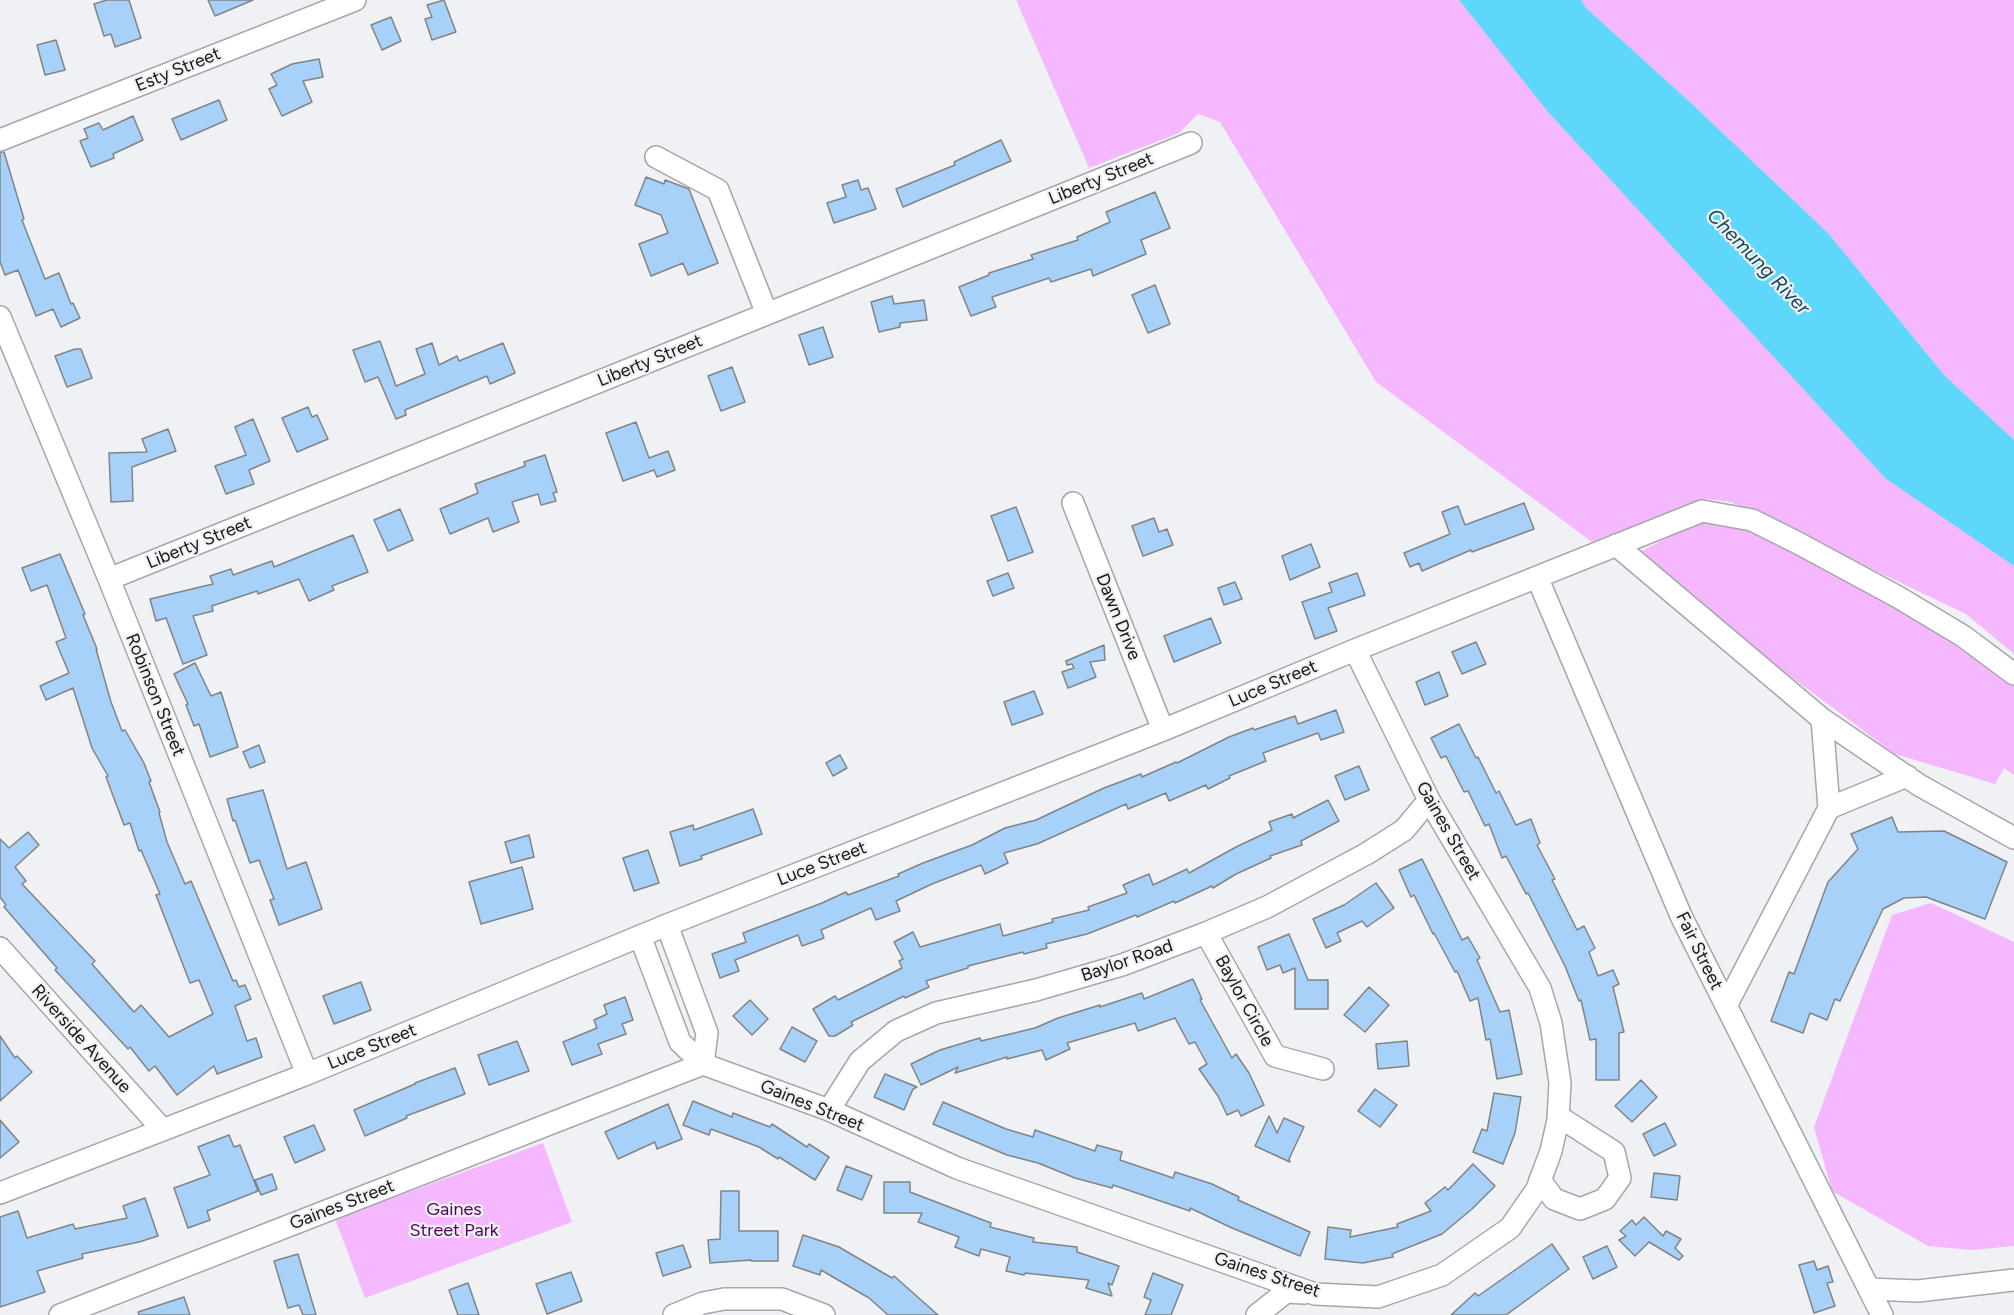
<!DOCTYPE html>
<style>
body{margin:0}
canvas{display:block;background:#f0f1f4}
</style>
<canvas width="2014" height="1315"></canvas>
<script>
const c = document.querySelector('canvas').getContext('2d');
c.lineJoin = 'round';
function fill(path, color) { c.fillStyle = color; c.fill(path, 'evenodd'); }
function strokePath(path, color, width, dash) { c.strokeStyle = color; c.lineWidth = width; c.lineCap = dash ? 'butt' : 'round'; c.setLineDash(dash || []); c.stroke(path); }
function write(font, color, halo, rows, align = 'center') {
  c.font = font + ' Figtree,sans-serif'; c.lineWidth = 4.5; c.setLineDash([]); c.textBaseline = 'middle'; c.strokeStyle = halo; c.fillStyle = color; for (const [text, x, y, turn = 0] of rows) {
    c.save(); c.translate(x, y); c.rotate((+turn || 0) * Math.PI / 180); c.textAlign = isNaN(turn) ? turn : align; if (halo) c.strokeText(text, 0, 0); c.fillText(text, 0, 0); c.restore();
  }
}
const green = new Path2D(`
 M1016,0H1459L1548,112L1886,479L2014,566V654L1966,614L1731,502L1707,499L1592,542L1376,382L1220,122L1198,114L1179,133L1089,168Z
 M1581,0H2014V440L1945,376L1828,233L1691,103L1586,8Z
 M1719,520L1771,537L1930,628L2012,683L2014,685V775L2004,768L1995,784L1895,754L1630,557L1694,524Z
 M1931,903L2014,942V1246L1972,1250L1928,1246L1832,1191L1814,1127L1892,915Z
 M543,1143L572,1222L365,1298L335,1219Z`);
const water = new Path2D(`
 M1459,0H1581L1586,8L1691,103L1828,233L1945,376L2014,440V566L1886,479L1548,112Z`);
const building = new Path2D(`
 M107,0H129L141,38L115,47L111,34L104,36L94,4Z
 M208,0H253L215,16Z
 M444,0L456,32L432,40L425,19L432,17L427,5Z
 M391,17L401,41L382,50L371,25Z
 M56,40L65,70L45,75L37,45Z
 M319,59L323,77L303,81L312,102L282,116L269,89L277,85L271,74L292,64Z
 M219,100L227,120L181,140L172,119Z
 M133,116L143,140L113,154L114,158L91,167L80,141L88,138L84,129L99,123L103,130Z
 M1001,140L1011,161L903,207L896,189L955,165L954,162Z
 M0,152H4L24,219L22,220L45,279L59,273L71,304L73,303L80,318L61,327L53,309L36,316L18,270L5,275L0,262Z
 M646,177L664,184L665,180L689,189L718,263L688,275L683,263L651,276L639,244L668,233L661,215L635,205Z
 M858,180L861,190L868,188L876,209L834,223L827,203L846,197L842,185Z
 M1155,192L1170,228L1141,240L1146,254L1093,276L1091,269L1051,282L1049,278L992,297L996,307L971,316L959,287L989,275V273L1033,259L1031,255L1078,240L1077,237L1110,222L1106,212Z
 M1155,285L1170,324L1148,333L1132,295Z
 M892,296L894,304L924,300L927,320L900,323V327L879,332L871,302Z
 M823,327L833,357L809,365L799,335Z
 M380,341L396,386L425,374L416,349L432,343L439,365L457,356L459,361L503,343L515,373L490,384L487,376L405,410L406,415L396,419L378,377L365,382L353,350Z
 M75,349H81L92,378L67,387L55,356Z
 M732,367L745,402L721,411L708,376Z
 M308,407L312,417L317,415L328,439L297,452L282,418Z
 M253,419L270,461L249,470L254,484L226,494L215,466L246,455L235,427Z
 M636,422L649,458L668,451L675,470L657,477L654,470L623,481L606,433Z
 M168,429L176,451L132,467L133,501L111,502L109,453L147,452L142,439Z
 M545,455L557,492L553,493L556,501L541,505L538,494L512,502L519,522L493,532L488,518L450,534L440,509L478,493L475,484L525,466L524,462Z
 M1524,503L1534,529L1472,552L1471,550L1422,571L1419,563L1410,567L1404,553L1450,534L1442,512L1458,506L1465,525Z
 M1016,507L1033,552L1008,561L991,516Z
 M400,509L413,540L388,551L374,520Z
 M1154,518L1159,532L1167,529L1173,545L1143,556L1132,526Z
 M353,535L368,572L332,586L334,590L309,601L299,579L258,594L257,591L212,606L213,611L193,616L207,655L183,664L166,618L156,621L150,599L213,584L210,576L231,569L233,575L272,561L274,567Z
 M1311,544L1320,567L1290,580L1282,556Z
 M60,554L85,614L83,615L97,649H96L111,702L122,731L125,730L144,763L151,781L149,782L160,812L159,813L167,842L185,884L191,881L233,981L236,980L239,987L245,985L251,999L235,1006L247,1041L256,1038L262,1057L217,1074L214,1066L177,1095L155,1066L149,1071L130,1047L128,1049L55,970L57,968L4,907L6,905L0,897V839L9,848L28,832L39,845L15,867L26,881L22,884L95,961L92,964L134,1012L141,1005L169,1037L213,1014L199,980L190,983L156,895L160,894L141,850L139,851L130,823L124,825L106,777L108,776L92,748L73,688L46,700L40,686L69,673L56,642L66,638L47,585L31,591L22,568Z
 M1008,573L1014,588L993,596L987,581Z
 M1357,573L1365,595L1328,608L1337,631L1315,639L1302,602L1332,592L1329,583Z
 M1235,582L1242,599L1224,605L1218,588Z
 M1211,618L1221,643L1174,662L1164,636Z
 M1476,642L1486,664L1462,674L1452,652Z
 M1104,645L1105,660L1090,662L1096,677L1068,688L1062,672L1074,668L1072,664L1067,665L1066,661Z
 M195,663L211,696L221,692L238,747L210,757L199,724L194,726L186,705L188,704L174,674Z
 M1439,672L1448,696L1425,705L1416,682Z
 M1034,691L1043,714L1012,725L1004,702Z
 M1336,710L1344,732L1321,740L1318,733L1263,753L1266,761L1229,776L1230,778L1208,789L1206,785L1169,801L1166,793L1128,809L1126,804L1037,844L1004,853L1008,863L985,874L981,865L932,884L896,901L900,911L876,920L871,908L821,930L824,938L802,946L798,935L735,960L739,971L720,978L712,954L746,942L743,933L822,903L846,892L848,895L899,876L898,874L923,863L972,845L1005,828L1036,820L1104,788L1141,774L1142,777L1176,762L1177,763L1229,737L1253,728L1254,730L1295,716L1298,724Z
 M1459,724L1476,758L1478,757L1496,793L1499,791L1516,825L1531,819L1540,843L1537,845L1555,879L1552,880L1577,930L1584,926L1595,948L1589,952L1598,976L1613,970L1619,984L1613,987L1624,1032L1619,1033V1080H1596V1039L1590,1040L1581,1000L1579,1001L1565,966L1528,893L1526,894L1506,856L1502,858L1489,824L1485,826L1468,791L1464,792L1446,756L1441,758L1431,738Z
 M259,745L265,762L250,768L243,752Z
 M840,755L847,768L833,776L826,763Z
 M1359,766L1369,790L1345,800L1335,776Z
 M263,790L287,869L306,862L322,909L279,925L270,900L274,899L259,860L250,863L235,820L233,821L227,799Z
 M1328,800L1339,821L1301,841L1302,845L1270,856L1271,858L1236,874L1213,888L1212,886L1175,903L1174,901L1137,917L1136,915L1087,934L1046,944L1047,948L1024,954L1023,952L968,966V968L926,981L929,987L905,998L904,996L851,1022L853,1025L835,1036H829L813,1009L835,996L838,1000L902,968L899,961L903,959L894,942L913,932L920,947L1000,924L1003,936L1053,922L1052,919L1089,910L1088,907L1127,893L1123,885L1149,874L1153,885L1187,869L1189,873L1236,847L1272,830L1269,822L1292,814L1293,818Z
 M753,809L762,834L701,856L702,859L680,866L670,832L693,825L694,830Z
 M1892,817L1898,832L1944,831L2007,862L1985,919L1926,897L1904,898L1883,909L1840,1001L1835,999L1827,1020L1810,1013L1803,1033L1771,1021L1789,972L1794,974L1828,882L1858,849L1851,834Z
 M529,835L534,857L511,863L505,842Z
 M648,850L659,883L634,891L623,858Z
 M1422,859L1462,940L1468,937L1480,958L1477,960L1500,1012L1509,1010L1522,1074L1497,1079L1490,1039L1486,1040L1478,998L1470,1001L1457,971L1455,972L1434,933L1433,934L1414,895L1411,897L1399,870Z
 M522,867L533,909L481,924L469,882Z
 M1376,883L1394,908L1367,927L1362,921L1337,933L1341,941L1326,948L1313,919L1344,905Z
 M1289,934L1308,980H1328V1009H1295V968L1283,973L1280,965L1267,970L1258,947Z
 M1193,979L1202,999L1200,1000L1232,1058L1236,1054L1249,1073L1264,1105L1241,1116L1238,1110L1227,1115L1218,1096L1199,1069L1207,1064L1195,1042L1189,1044L1175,1018L1138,1031L1135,1023L1067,1043L1070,1049L1046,1060L1042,1050L1007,1059V1057L955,1073L958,1067L921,1085L911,1064L940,1050L980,1038L981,1041L1035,1028L1058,1018L1100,1005V1007L1142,993L1144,999Z
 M361,982L371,1010L334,1024L323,996Z
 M1369,987L1389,1005L1365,1032L1344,1015Z
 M625,997L633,1020L622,1024L626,1034L598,1044L602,1054L572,1065L563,1042L597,1028L594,1020L607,1014L604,1005Z
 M750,1000L768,1019L752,1035L733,1016Z
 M792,1027L817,1041L805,1062L780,1049Z
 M0,1036L15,1058L17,1056L32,1072L0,1101Z
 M517,1041L529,1071L489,1085L478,1055Z
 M1407,1041L1409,1066L1378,1069L1376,1044Z
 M455,1068L465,1094L406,1116L407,1118L365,1136L354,1110L415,1084V1083Z
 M885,1074L917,1087L913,1089L904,1110L874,1097Z
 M1641,1080L1657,1097L1632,1122L1615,1106Z
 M1375,1089L1397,1105L1380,1127L1358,1111Z
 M1494,1093L1521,1097L1515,1133L1503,1164L1473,1152L1482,1129L1487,1131Z
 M693,1101L732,1117L733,1113L770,1127L772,1124L807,1147L809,1144L829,1157L815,1180L779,1157L778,1159L759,1147L711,1129L709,1135L683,1125Z
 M943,1102L1006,1129L1033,1137L1035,1130L1095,1151L1097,1145L1122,1152L1120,1160L1173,1178L1175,1172L1212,1184L1239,1197L1238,1200L1310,1232L1300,1256L1232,1228L1190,1208V1211L1113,1185L1112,1188L1075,1178L1038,1163L1007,1155L933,1124Z
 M668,1104L682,1139L657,1149L655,1142L618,1159L605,1132Z
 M1269,1116L1277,1133L1284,1118L1304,1127L1289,1159L1290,1162L1255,1146Z
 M0,1120L19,1142L0,1158Z
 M1665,1123L1676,1145L1654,1156L1643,1134Z
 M314,1125L325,1150L295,1163L284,1137Z
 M229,1135L234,1147L240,1145L258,1191L207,1211L210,1220L188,1228L174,1188L210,1175L198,1147Z
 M1473,1164L1495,1186L1472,1209L1442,1234L1392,1254L1393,1257L1363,1263L1325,1259L1328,1227L1351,1230L1350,1237L1398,1227L1397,1224L1431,1211L1425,1203L1445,1187L1448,1190Z
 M846,1166L872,1176L862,1200L837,1190Z
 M1654,1173L1680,1176L1677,1200L1651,1197Z
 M272,1174L277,1189L261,1195L255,1180Z
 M884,1182H910V1192L991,1223L990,1227L1034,1238L1033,1242L1077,1247V1252L1119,1266L1112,1285L1108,1283L1112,1296L1086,1288L1089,1280L1025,1273L1024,1275L1006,1271L1010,1257L981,1249L979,1256L955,1247L959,1237L918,1222L922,1213H884Z
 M721,1191H739V1231H778V1261H751V1260L710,1263L708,1240L720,1239Z
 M145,1198L158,1236L139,1242L82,1254L83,1258L37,1271L45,1292L0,1307V1217L18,1211L27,1238L73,1224L75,1229L127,1218L123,1206Z
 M1644,1217L1663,1236L1666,1231L1681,1239L1675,1248L1683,1256L1679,1260L1649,1242L1635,1256L1619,1240L1626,1236L1620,1231L1632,1220L1636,1225Z
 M803,1235L839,1247L892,1278L894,1276L938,1315H888L869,1298L821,1270L820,1275L793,1266Z
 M1552,1244L1569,1269L1506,1315H1451L1475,1293L1478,1296Z
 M683,1245L691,1267L663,1276L656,1253Z
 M1607,1246L1617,1267L1593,1279L1583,1257Z
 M298,1254L316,1315H303L299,1305L288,1308L274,1261Z
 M1814,1261L1817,1270L1828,1266L1833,1282L1827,1283L1835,1306L1814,1313L1799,1265Z
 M571,1272L582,1301L547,1314L536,1284Z
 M1153,1273L1183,1285L1171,1315H1145L1151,1300L1144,1297Z
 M468,1283L479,1315H458L449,1290Z
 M184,1297L190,1315H139L138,1312Z`);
const minor = new Path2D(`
 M0,140L355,0
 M656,157L718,190L767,314
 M0,317L109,579L307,1074
 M1073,503L1163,730
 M1616,545L1822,719L1829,808L1726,1006
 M1537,577L1682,918L1882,1315
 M109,579L1191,143
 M1822,719L1919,785L2014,838
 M1829,808L1907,776
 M667,925L707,1033L703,1064
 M1206,933L1275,1056L1323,1069
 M640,936L680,1042L703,1064
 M0,948L163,1130
 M829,1110L860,1061L896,1031L936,1013L1036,990L1122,965L1206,933L1267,907L1366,854L1404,830L1429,800
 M1540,1180L1554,1199L1580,1209L1605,1199L1620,1178L1614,1152L1558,1116
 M0,1193L307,1074L667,925L1163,730L1355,650L1702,511L1752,520L1798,543L1898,597L1963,636L2014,674
 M1869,1289L1918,1291L2014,1280
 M60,1315L703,1064L829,1110L957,1168L1315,1294L1378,1297L1442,1275L1510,1228L1537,1189L1551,1151L1558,1120L1560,1083L1551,1023L1540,988L1429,800L1355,650
 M674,1315L703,1303L724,1299H782L824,1315
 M1257,1315L1286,1292L1305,1293`);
const streetNames = [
 ["Esty Street",178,70,-22],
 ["Liberty Street",1101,179,-22],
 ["Liberty Street",650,361,-22],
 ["Liberty Street",199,543,-22],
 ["Dawn Drive",1118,617,68],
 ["Luce Street",1273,684,-23],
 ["Robinson Street",155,695,68],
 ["Gaines Street",1448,831,60],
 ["Luce Street",822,864,-21],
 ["Fair Street",1699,951,64],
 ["Baylor Road",1127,961,-19],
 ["Baylor Circle",1244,1001,61],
 ["Riverside Avenue",81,1039,48],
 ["Luce Street",372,1047,-22],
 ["Gaines Street",812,1106,22],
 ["Gaines Street",342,1205,-21],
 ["Gaines Street",1267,1275,18]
];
const parkNames = [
 ["Gaines",454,1210],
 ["Street Park",454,1231]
];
const waterNames = [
 ["Chemung River",1758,262,46]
];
fill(green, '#f5b7fd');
fill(water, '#5fd7fb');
fill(building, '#a7d1f8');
strokePath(building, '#818486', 1.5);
strokePath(minor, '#a6a7aa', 24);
strokePath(minor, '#fff', 21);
write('18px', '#161617', '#f0f1f4', streetNames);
write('18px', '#53035d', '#f0f1f4', parkNames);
write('italic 20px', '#124756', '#f0f1f4', waterNames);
</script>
